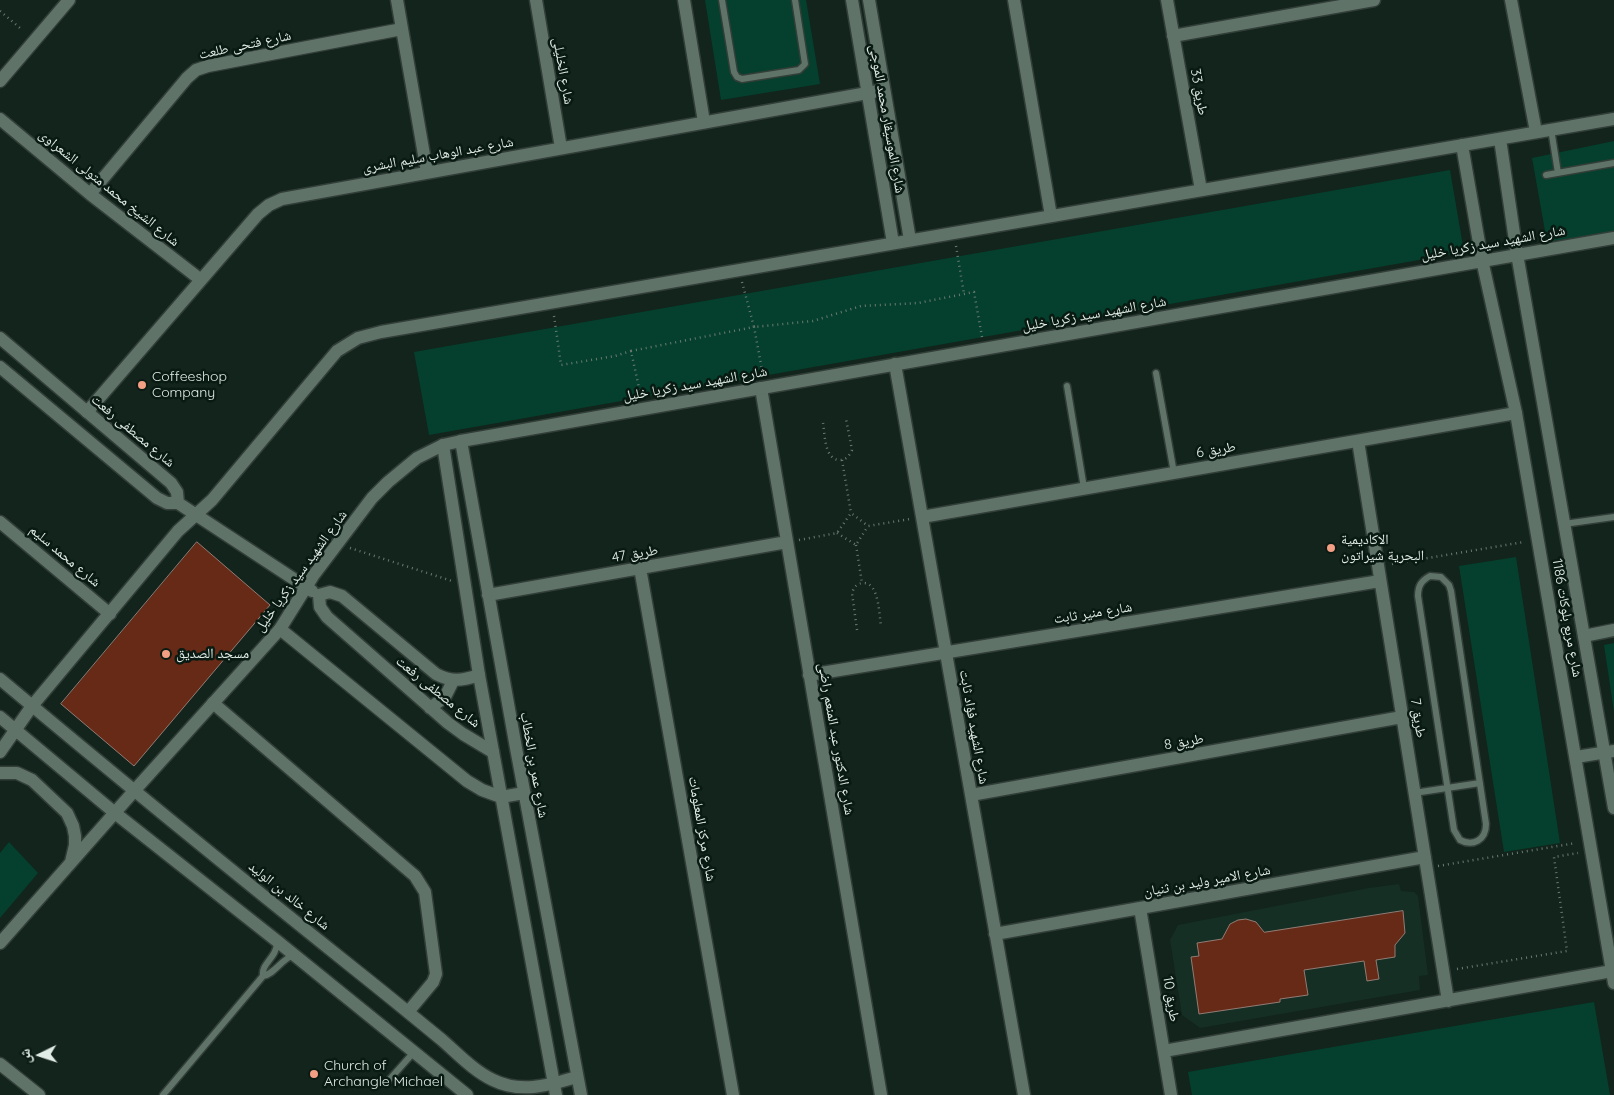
<!DOCTYPE html>
<meta charset="utf-8">
<style>
body{margin:0}
#map{position:relative;width:1614px;height:1095px;overflow:hidden;background:#12241c;font-family:Quicksand,"Noto Naskh Arabic",sans-serif}
canvas{display:block}
.north{position:absolute;left:15px;top:1030px;width:50px;height:50px;-webkit-text-stroke:4px #091a13;paint-order:stroke;rotate:266deg;font-size:14px;font-weight:700;line-height:20px;text-align:center;color:#e1ece6}
.north::after{content:'';display:block;margin:auto;width:18px;height:22px;background:#e1ece6;clip-path:polygon(50% 0,100% 100%,50% 72%,0 100%)}
</style>
<div id="map">
<canvas width="1614" height="1095"></canvas>
<div class="north">ش</div>
</div>
<script>
const c = document.querySelector('canvas').getContext('2d');
c.lineJoin = 'round';
function fill(path, color) { c.fillStyle = color; c.fill(path, 'evenodd'); }
function strokePath(path, color, width, dash) { c.strokeStyle = color; c.lineWidth = width; c.lineCap = dash ? 'butt' : 'round'; c.setLineDash(dash || []); c.stroke(path); }
function write(font, color, halo, rows, align = 'center') {
  c.font = font + ' Quicksand,"Noto Naskh Arabic",sans-serif'; c.lineWidth = 5; c.setLineDash([]); c.textBaseline = 'middle'; c.strokeStyle = halo; c.fillStyle = color; for (const [text, x, y, turn = 0] of rows) {
    c.save(); c.translate(x, y); c.rotate((+turn || 0) * Math.PI / 180); c.textAlign = isNaN(turn) ? turn : align; if (halo) c.strokeText(text, 0, 0); c.fillText(text, 0, 0); c.restore();
  }
}
const built = new Path2D(`
 M1399,884L1401,891L1414,892L1418,896L1428,975L1419,976L1420,990L1200,1028L1182,1015L1170,940L1178,925L1369,888Z`);
const green = new Path2D(`
 M705,0H806L820,84L721,100Z
 M1614,141V232L1547,242L1532,158Z
 M1450,170L1464,252L429,435L414,352Z
 M1516,557L1560,843L1504,852L1459,566Z
 M1614,643V712L1604,645Z
 M9,842L38,873L0,918V853Z
 M1594,1002L1610,1095H1192L1188,1072Z`);
const building = new Path2D(`
 M197,542L270,605L134,766L61,704Z
 M1403,911L1405,933L1395,945V957L1376,960L1379,979L1367,981L1364,961L1304,970L1308,995L1280,999V1002L1199,1014L1191,957L1199,956L1197,943L1222,939L1230,924L1238,920L1246,919L1256,922L1264,932Z`);
const path = new Path2D(`
 M0,11L20,28
 M956,246L964,294
 M742,282L754,327L813,321L861,306L918,303L974,292L982,337
 M554,316L561,365L615,356L631,351L641,397
 M631,351L754,327L763,375
 M823,423C825,434 824,460 840,460C846,460 849,456 852,450L846,419
 M842,460L851,513
 M837,533L856,545L868,526
 M799,540L837,533L851,513L868,526L910,519
 M856,545L862,583
 M350,548L452,581
 M1392,564L1524,542
 M857,630L852,593C854,587 857,583 864,583C879,583 879,614 881,626
 M1438,866L1576,843
 M1457,969L1567,951L1554,857L1578,853`);
const lane = new Path2D(`
 M722,0L734,72L737,77L742,79L799,70L805,64L795,0
 M1551,129L1558,173
 M1546,175L1614,163
 M1156,373L1174,473
 M1067,386L1084,488
 M1564,524L1614,517
 M1430,576L1441,577L1449,585L1451,591L1486,824C1486,840 1473,847 1460,840L1454,830L1418,596C1418,586 1421,581 1430,576Z
 M1414,793L1480,783
 M263,976C261,963 277,958 277,942
 M389,1080L414,1052
 M163,1095L263,976C275,974 281,959 294,955`);
const street = new Path2D(`
 M397,0L427,172
 M536,0L561,148
 M684,0L704,122
 M1014,0L1051,216
 M1167,0L1201,190
 M1511,0L1536,132
 M1173,36L1374,0
 M0,81L69,0
 M0,119L90,194L201,280
 M90,194L187,78L196,70L208,66L402,29
 M895,364L1024,1095
 M761,388L881,1095
 M87,412L258,214L269,205L282,199L884,90
 M461,441L516,748L581,1095
 M1358,441L1448,1001
 M443,445L479,675L556,1095
 M922,517L1516,413
 M0,522L110,614
 M640,568L733,1095
 M488,595L787,542
 M280,629L467,781L482,790L501,797L524,793
 M1584,636L1614,630
 M809,675L1380,581
 M213,703L415,876L425,892L436,974L433,982L408,1012
 M1576,757L1614,751
 M971,795L1402,717
 M1140,908L1171,1095
 M995,934L1425,857
 M1164,1051L1612,971
 M0,1064L39,1095`);
const secondary = new Path2D(`
 M852,0L893,243
 M869,0L910,240
 M1500,139L1517,254L1614,808
 M1462,145L1482,260L1516,413L1614,983
 M0,338L171,483L177,492L178,503
 M0,367L157,498L167,503H178
 M178,503L312,591
 M319,595L320,607L327,617L448,723L463,734L493,752
 M319,595L330,592L342,596L436,674C451,682 462,681 479,675
 M0,679C118,778 237,875 357,971C386,994 414,1017 442,1040C458,1054 474,1071 493,1080C521,1094 549,1085 577,1077
 M430,708L445,697L453,681
 M0,717L115,813L277,941L467,1095
 M0,752L32,706L178,531L212,500L337,351L358,338L381,332L1614,119
 M0,773H17L32,780L67,813L73,826L75,836V845L71,862
 M0,943L134,791L280,629L313,576L372,498L388,482L417,458L443,445L461,441L1614,238`);
const markers = [
 [142,385,5,"#f39f84"],
 [1331,548,5,"#f39f84"],
 [166,654,5,"#f39f84"],
 [314,1074,5,"#f39f84"]
];
const streetNames = [
 ["شارع فتحى طلعت",245,45,-12],
 ["شارع الخليلى",563,71,80],
 ["طريق 33",1199,92,80],
 ["شارع الموسيقار محمد الموجى",887,119,80],
 ["شارع عبد الوهاب سليم البشرى",438,155,-10],
 ["شارع الشيخ محمد متولى الشعراوى",109,188,39],
 ["شارع الشهيد سيد زكريا خليل",1493,243,-10],
 ["شارع الشهيد سيد زكريا خليل",1094,314,-10],
 ["شارع الشهيد سيد زكريا خليل",695,384,-10],
 ["شارع مصطفى رفعت",133,431,40],
 ["طريق 6",1216,450,-10],
 ["طريق 47",635,554,-10],
 ["شارع محمد سليم",65,556,40],
 ["شارع الشهيد سيد زكريا خليل",301,571,-54],
 ["شارع منير ثابت",1093,613,-9],
 ["شارع مربع بلوكات 1186",1567,618,80],
 ["شارع مصطفى رفعت",438,692,39],
 ["طريق 7",1418,718,81],
 ["شارع الشهيد فؤاد ثابت",974,727,80],
 ["شارع الدكتور عبد المنعم راضى",836,739,80],
 ["طريق 8",1184,742,-10],
 ["شارع عمر بن الخطاب",534,765,80],
 ["شارع مركز المعلومات",702,829,80],
 ["شارع الامير وليد بن ثنيان",1207,881,-10],
 ["شارع خالد بن الوليد",289,896,39],
 ["طريق 10",1171,999,81]
];
const poiNames = [
 ["Coffeeshop",152,377],
 ["Company",152,393],
 ["الاكاديمية",1341,540],
 ["البحرية شيراتون",1341,556],
 ["مسجد الصديق",176,654],
 ["Church of",324,1066],
 ["Archangle Michael",324,1082]
];
fill(built, '#152f24');
fill(green, '#04402d');
fill(building, '#672a16');
strokePath(building, '#917c75', 1);
strokePath(lane, '#323e38', 9);
strokePath(street, '#323e38', 15);
strokePath(secondary, '#323e38', 15);
strokePath(path, '#6b7a73', 2.5, [1, 4]);
strokePath(lane, '#5f7369', 6);
strokePath(street, '#5f7369', 12);
strokePath(secondary, '#5f7369', 12);
for (const [x, y, r, color] of markers) { const dot = new Path2D(); dot.arc(x, y, r, 0, 2 * Math.PI); c.fillStyle = color; c.fill(dot); strokePath(dot, '#091a13', 2); }
write('14px', '#e1ece6', '#091a13', streetNames);
write('14px', '#e1ece6', '#091a13', poiNames, 'left');
</script>
